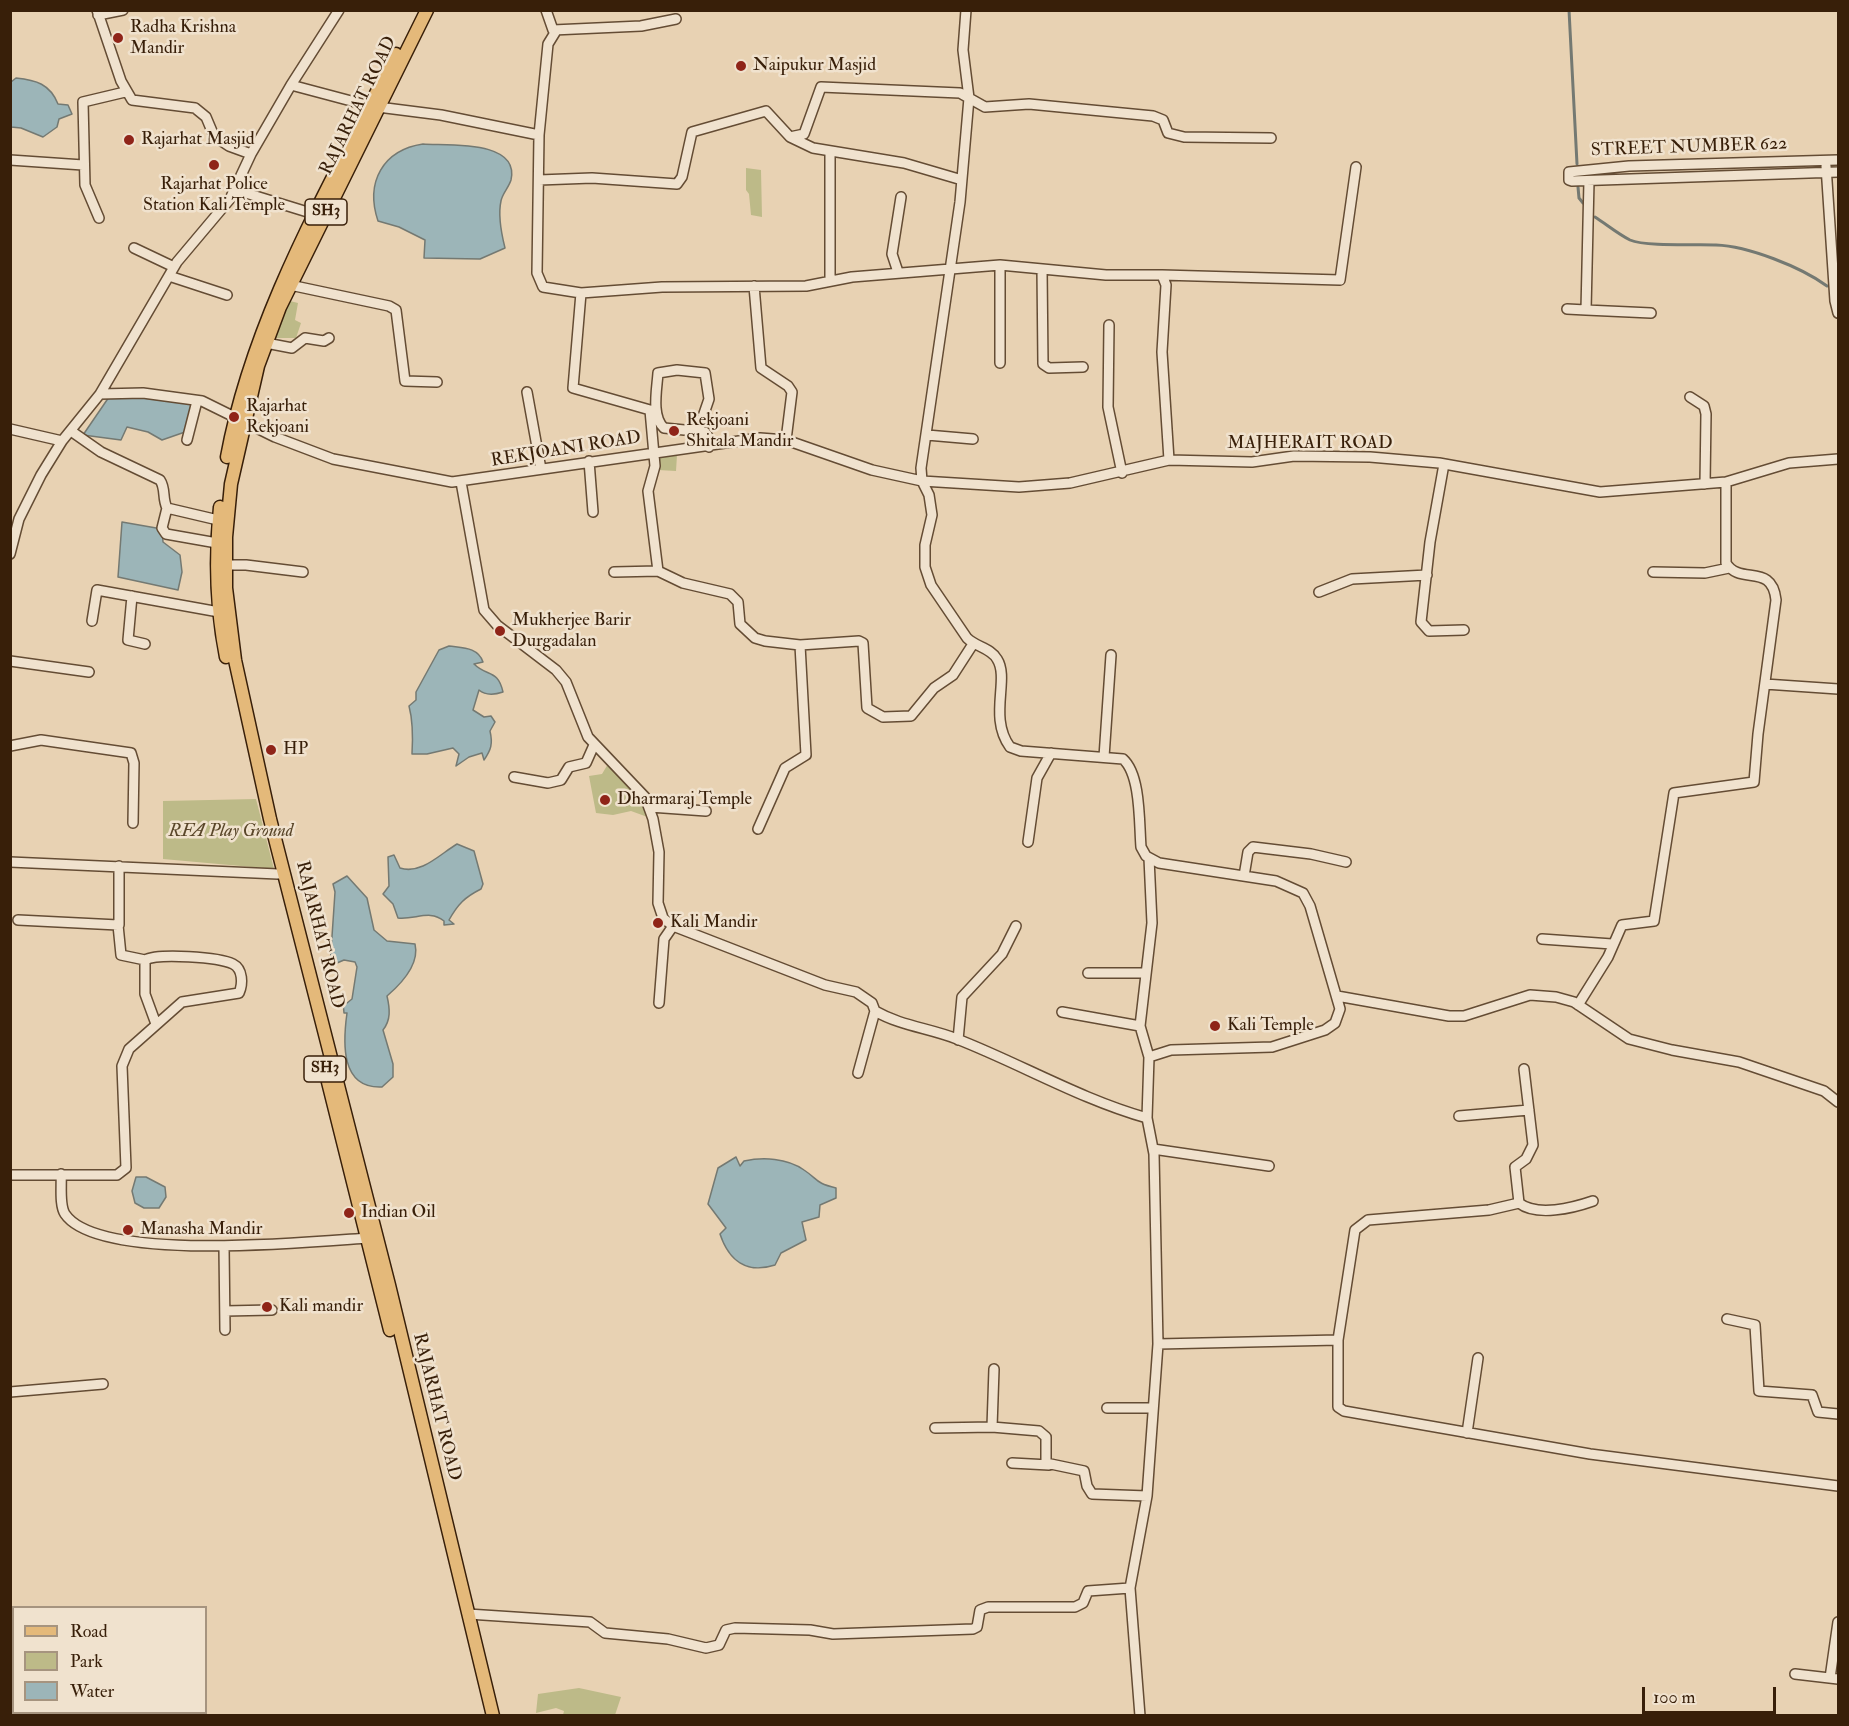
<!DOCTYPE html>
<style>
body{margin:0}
#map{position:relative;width:1849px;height:1726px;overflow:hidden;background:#e8d2b3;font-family:"IM FELL Double Pica",serif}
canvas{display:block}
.frame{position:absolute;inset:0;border:12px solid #381f09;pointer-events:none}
.legend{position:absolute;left:12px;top:1606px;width:195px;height:108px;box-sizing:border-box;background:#f0e2ce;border:2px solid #a6947f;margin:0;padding:8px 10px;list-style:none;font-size:18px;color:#381f09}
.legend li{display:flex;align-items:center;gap:12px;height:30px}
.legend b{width:30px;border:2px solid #a6947f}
.scale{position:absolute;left:1642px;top:1687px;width:134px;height:27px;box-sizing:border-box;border:3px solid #381f09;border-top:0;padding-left:8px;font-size:18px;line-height:21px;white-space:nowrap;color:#381f09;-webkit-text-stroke:4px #f0e2ce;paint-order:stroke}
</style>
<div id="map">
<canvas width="1849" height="1726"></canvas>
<div class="frame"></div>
<ul class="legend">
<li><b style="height:8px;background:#e4b97a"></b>Road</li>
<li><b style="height:16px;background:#bdba88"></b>Park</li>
<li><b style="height:16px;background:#9cb5b8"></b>Water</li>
</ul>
<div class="scale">100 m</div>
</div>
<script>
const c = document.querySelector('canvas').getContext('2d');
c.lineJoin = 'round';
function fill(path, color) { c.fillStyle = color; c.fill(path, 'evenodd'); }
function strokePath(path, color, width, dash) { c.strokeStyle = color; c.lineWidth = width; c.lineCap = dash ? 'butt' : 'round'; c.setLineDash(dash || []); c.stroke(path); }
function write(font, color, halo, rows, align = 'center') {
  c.font = font + ' "IM FELL Double Pica",serif'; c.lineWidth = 5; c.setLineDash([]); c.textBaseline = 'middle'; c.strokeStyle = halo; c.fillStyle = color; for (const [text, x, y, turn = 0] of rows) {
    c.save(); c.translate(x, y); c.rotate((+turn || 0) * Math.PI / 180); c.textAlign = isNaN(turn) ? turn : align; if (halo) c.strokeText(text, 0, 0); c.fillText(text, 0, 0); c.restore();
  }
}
const green = new Path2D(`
 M746,168L761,170L762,217L751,215L749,194L746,190Z
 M286,300L298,303L295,320L301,323L296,338H273Z
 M677,455L676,471L658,470V457Z
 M611,759L645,797L653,819L631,811L613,815L596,813L589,776L602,774Z
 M256,799L274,869L163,859V801Z
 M579,1688L621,1697L615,1715H563L564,1711L556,1708L536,1713L538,1694Z`);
const water = new Path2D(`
 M16,78C36,80 50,84 58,104L68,105L72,114L59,119L57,127L43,137L21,128L11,127V82Z
 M423,144C446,146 520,139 511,180C509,187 502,194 501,201C498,214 502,236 505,248L480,259L424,258L425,240L399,227L378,221C365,182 383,150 423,144Z
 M119,395L193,404L185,432L162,440L148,432L127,427L121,440L83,435L109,397Z
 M122,522L162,529L163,542L180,555L182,572L178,590L118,577Z
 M449,646C462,648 478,647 483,662L474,664C487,677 498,669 503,692C494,695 486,696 479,690L473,710L484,717L491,716L495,722L490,731C493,744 491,750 484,760L482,753L469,757L456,766L459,754L453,748L427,754H412C413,737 413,721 409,706L416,700V692L439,650Z
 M457,844L474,851L483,884L481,889C465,897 458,904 449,920L454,924L444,925V921C430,909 415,920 398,918L393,904L383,894L389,886L388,857L394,855L400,868C421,875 440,854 457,844Z
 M347,876L367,898L374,930L387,941L415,944C420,965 401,984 387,996C390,1009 391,1020 383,1030L393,1064V1077L382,1087C340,1089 343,1042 347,1013H344L343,1002L347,1003L352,999L357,967L355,962L344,960L330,966L335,892L333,884Z
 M736,1157L740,1166L744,1161C763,1157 787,1158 804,1170C819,1180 815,1183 836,1188V1198L820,1205L819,1217L802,1222L806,1240L781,1253L775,1265C747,1274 729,1261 720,1234L726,1228L708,1204L718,1168Z
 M136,1177H146L165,1187L166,1197L159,1208H144L135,1203L132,1191Z`);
const stream = new Path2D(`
 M1569,10L1577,164
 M1578,187L1579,198L1583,203
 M1595,217C1606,224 1618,234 1630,240C1646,247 1697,244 1716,245C1748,246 1801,267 1827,286`);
const minor = new Path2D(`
 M97,10L121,81L132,100L195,108L206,117L214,136L229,146L251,154
 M546,10L553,30
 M966,10L963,50L969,98L960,202L921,468L922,481L929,495L932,515L925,545V567L931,585L967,638C976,647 991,648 997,659C1010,679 988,717 1010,747L1021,751L1123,759C1141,775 1139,823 1141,847L1146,856L1159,863L1276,881L1303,893L1310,906L1340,1009L1335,1023L1325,1030L1272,1047L1171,1050L1149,1057
 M98,15L123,10
 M291,85L370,106L441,115L539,135L548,44L556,31L553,30L641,26L676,19
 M539,135L537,273L543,287L581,293L662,287L806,286L852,277L1000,265L1106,275H1162L1166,285L1162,352L1169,460
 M790,137L813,148L904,163L962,180
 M830,152V280
 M10,160L83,165
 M1838,160L1629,166L1569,172V180L1572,181L1838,172
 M1826,166L1835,301L1838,313
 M539,180L592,178L677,184L682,177L692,132L766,111L790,137L804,134L821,87L960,93L985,107L1029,104L1153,116L1163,120L1168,133L1184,137L1271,138
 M1589,181L1586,310L1651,313
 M236,190L314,214
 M99,218L85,185L83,102L125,92
 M134,248L174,267
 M1000,265V363
 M1042,269L1043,364L1049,368L1083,367
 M898,272L892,254L901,197
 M1162,275L1340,280L1356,167
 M169,276L227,295
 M290,285L389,306L396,310L405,381L437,382
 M754,286L761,368L788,386L792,392L786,440
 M581,293L573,388L650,410L655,466L648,491L658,571L683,583L730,594L738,602L740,624L755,638L765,641L800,645L806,755L785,768L758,829
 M1567,309L1586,310
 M1109,325L1108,407L1122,473
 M266,343L292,348L305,338L324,341L329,338
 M527,392L541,469
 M100,394L143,393L202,401L275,437L333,459L452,482L760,438L786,440L872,470L922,481L1019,487L1070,483L1169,460L1252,462L1294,456L1370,457L1439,463L1600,492L1726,482L1789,463L1838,459
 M1690,397L1704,406L1706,414L1705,484
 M10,429L62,441
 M71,431L101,452L160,480C166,489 162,498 167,508L218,520
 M698,431L709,399L705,373L677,370L658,373C657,389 651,416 664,428L705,432L710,440L709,447
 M927,435L973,439
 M187,440L197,401
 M589,461L593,512
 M1444,464L1430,542L1421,622L1429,631L1464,630
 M461,482L484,610L497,625L556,670L566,682L588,737L645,797L653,819L659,852L658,903L663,918L673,926L825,985L856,992L872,1003L875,1011
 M167,508L162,528L166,534L217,543
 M10,554L19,519L41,475L62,441L100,394L177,262L230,199L251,154L291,85L339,10
 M225,565H246L303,572
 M614,572L658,571
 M1653,572L1705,573L1729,568
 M1319,592L1352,579L1427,575
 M132,596L128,640L145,644
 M92,621L97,590L219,612
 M800,645L859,641L863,643L867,708L883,717L911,716L934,688L953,675L973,644
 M10,661L89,672
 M1765,684L1838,689
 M10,746L41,740L131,753L134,763L133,823
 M1104,757L1111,655
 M514,777L548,783L561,780L569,767L586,763L594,745
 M650,807L706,811
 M1028,842L1037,778L1051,753
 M10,862L278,874
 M1244,876L1248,852L1253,847L1311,854L1346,862
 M18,920L118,925L121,955L145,960
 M119,925V866
 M1542,939L1612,944
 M1088,973H1146
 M1337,996L1449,1016H1464L1530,995L1556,997L1574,1002L1629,1039L1672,1050L1739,1062L1824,1091L1838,1102
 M659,1003L664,939L673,926
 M1578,1005L1608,957L1622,925L1654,921L1674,793L1754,782L1758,734L1776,600C1772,562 1740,586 1726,563V482
 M875,1011C901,1026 929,1028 957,1039C1021,1064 1080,1099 1147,1118
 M1062,1012L1140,1026
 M958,1040L962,997L1002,954L1016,926
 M1524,1069L1533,1145L1526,1159L1515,1167L1519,1203C1537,1217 1573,1208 1593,1201
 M858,1073L875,1011
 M1459,1116L1529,1110
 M1153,1149L1269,1166
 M61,1174C62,1184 59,1205 65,1214C98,1263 310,1242 368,1238
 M10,1175H117L126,1168L122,1066L129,1049L182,1002L239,993C243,984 243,969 233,964C219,957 158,953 145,960V994L156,1024
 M1519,1203L1489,1210L1368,1220L1355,1230L1338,1340V1407L1344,1411L1590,1454L1838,1486
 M224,1247L225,1330
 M225,1311L272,1310
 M1727,1319L1755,1325L1759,1391L1812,1395L1818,1412L1838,1414
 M1158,1344L1338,1340
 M10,1392L103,1384
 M1107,1408H1153
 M992,1427L994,1369
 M935,1428L992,1427L1039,1431L1046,1437V1463L1084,1471L1087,1486L1092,1494L1147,1496
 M1467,1433L1478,1358
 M1012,1463L1049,1465
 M468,1614L590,1622L605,1633L668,1639L706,1648L719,1645L726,1630L735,1628L810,1630L833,1634L973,1629L977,1627L980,1610L988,1607H1075L1083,1603L1088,1591L1130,1588
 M1795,1674L1838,1679
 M1830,1678L1838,1622
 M90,1712V1716
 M1140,1716L1130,1588L1147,1496L1158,1344L1154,1154L1147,1118L1149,1057L1140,1026L1152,923L1149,858`);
const major = new Path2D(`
 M427,10L280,307L258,366L231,484L226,537V588L235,660L270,819L389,1285L493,1716
 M227,457C254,312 331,185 396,54
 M220,507C215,557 216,607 226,657
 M328,1082L390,1330`);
const markers = [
 [118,38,6,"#8f2418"],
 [741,66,6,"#8f2418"],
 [129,140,6,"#8f2418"],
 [214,165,6,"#8f2418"],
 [234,417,6,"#8f2418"],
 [674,431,6,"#8f2418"],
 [500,631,6,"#8f2418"],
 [271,750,6,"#8f2418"],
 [605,800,6,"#8f2418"],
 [658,923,6,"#8f2418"],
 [1215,1026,6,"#8f2418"],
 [349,1213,6,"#8f2418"],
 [128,1230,6,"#8f2418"],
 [267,1307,6,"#8f2418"]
];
const shields = [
 [326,212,42],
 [325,1069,42]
];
const shieldNames = [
 ["SH3",326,212],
 ["SH3",325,1069]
];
const poiNames = [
 ["Radha Krishna",130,28],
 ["Mandir",130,49],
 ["Naipukur Masjid",753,66],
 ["Rajarhat Masjid",141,140],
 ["Rajarhat Police",214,185,"center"],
 ["Station Kali Temple",214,206,"center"],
 ["Rajarhat",246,407],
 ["Rekjoani",246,428],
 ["Rekjoani",686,421],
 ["Shitala Mandir",686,442],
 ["Mukherjee Barir",512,621],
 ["Durgadalan",512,642],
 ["HP",283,750],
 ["Dharmaraj Temple",617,800],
 ["Kali Mandir",670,923],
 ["Kali Temple",1227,1026],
 ["Indian Oil",361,1213],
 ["Manasha Mandir",140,1230],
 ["Kali mandir",279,1307]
];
const streetNames = [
 ["RAJARHAT ROAD",359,106,-64],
 ["STREET NUMBER 622",1689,148,-2],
 ["MAJHERAIT ROAD",1310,444],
 ["REKJOANI ROAD",566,450,-9],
 ["RAJARHAT ROAD",319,935,76],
 ["RAJARHAT ROAD",436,1407,76]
];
const parkNames = [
 ["RFA Play Ground",231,832]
];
fill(green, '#bdba88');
fill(water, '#9cb5b8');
strokePath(water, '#747972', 1.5);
strokePath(stream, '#747972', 3);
strokePath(minor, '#644c34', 12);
strokePath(major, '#381f09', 15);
strokePath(minor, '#f0e2ce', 9);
strokePath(major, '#e4b97a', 12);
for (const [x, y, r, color] of markers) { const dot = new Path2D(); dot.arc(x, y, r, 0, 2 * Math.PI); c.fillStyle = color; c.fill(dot); strokePath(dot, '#f0e2ce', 2); }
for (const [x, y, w] of shields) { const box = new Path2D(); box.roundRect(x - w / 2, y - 13, w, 26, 4.5); c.fillStyle = '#f0e2ce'; c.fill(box); strokePath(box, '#381f09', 1.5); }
write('bold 16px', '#381f09', null, shieldNames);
write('18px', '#381f09', '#f0e2ce', poiNames, 'left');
write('18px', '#381f09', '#f0e2ce', streetNames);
write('italic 18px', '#594629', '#f0e2ce', parkNames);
</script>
